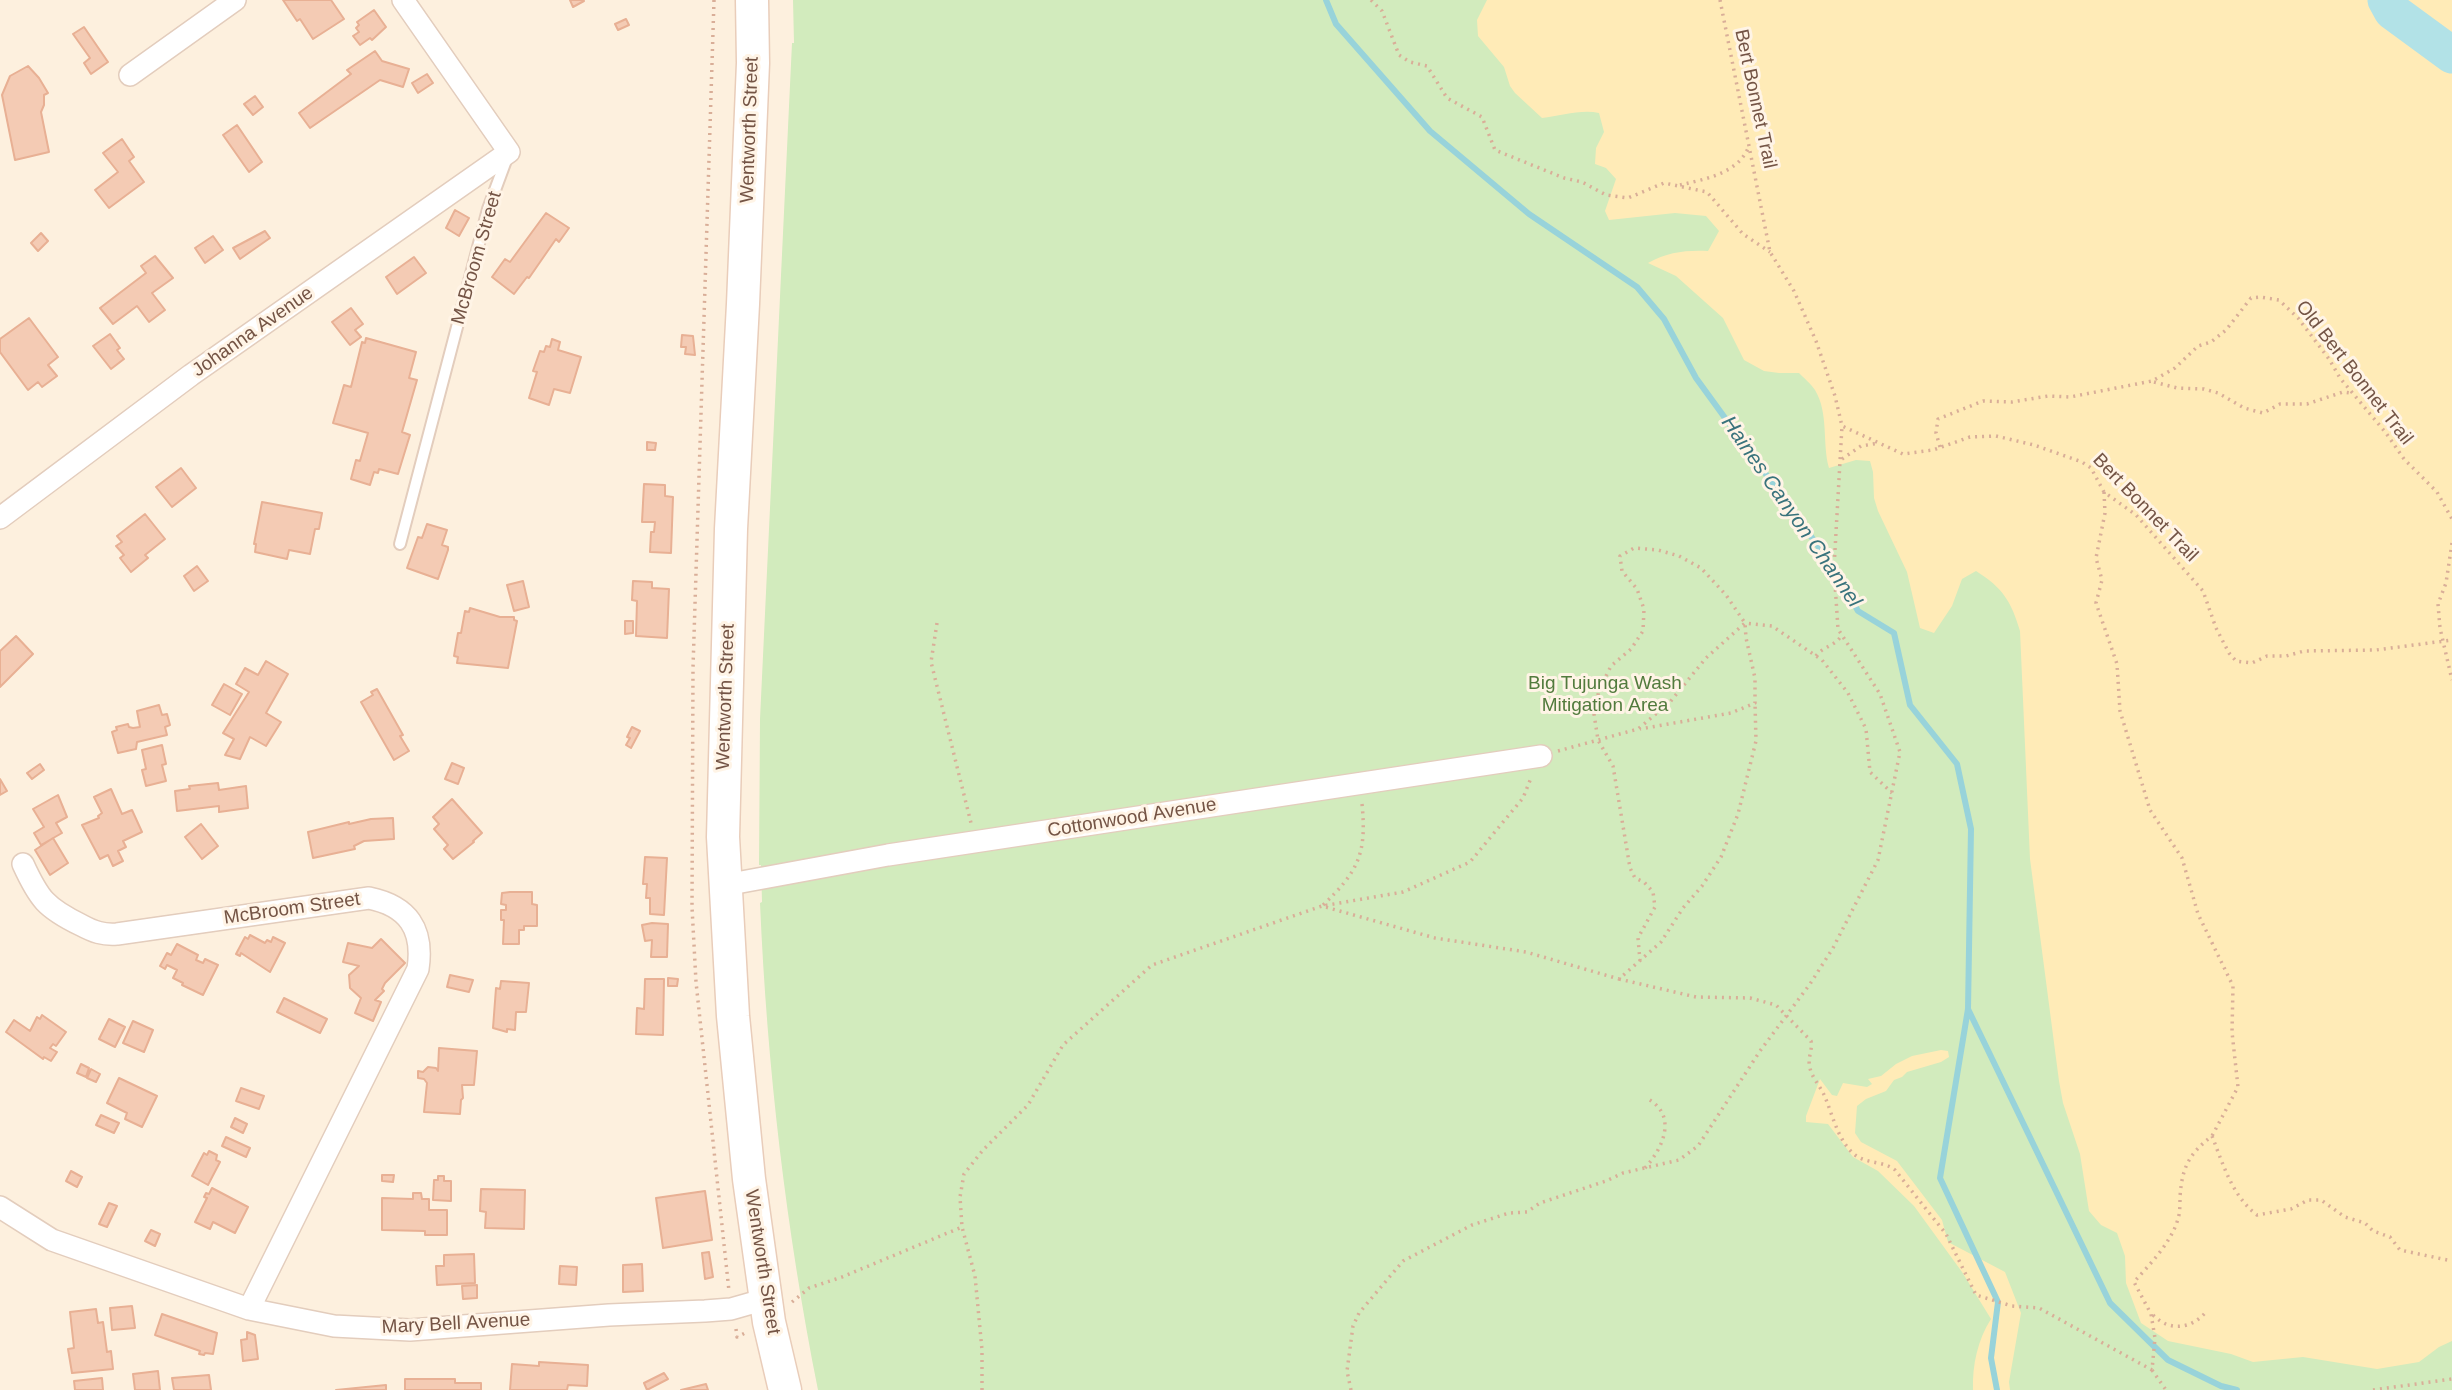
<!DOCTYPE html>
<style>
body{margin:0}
canvas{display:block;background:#fdf0de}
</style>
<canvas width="2452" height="1390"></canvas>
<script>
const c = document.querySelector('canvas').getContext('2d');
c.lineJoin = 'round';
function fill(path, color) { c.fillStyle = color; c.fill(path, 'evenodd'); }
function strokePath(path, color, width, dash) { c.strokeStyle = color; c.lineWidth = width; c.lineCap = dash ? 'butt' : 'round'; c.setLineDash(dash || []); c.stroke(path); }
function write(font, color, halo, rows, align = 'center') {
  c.font = font + ' Helvetica,sans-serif'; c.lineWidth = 6; c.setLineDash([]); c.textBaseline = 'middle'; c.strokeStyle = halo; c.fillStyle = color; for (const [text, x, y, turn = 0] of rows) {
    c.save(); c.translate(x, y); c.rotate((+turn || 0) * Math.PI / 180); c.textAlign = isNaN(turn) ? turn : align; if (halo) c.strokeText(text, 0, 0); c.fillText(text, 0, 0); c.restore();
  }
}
const green = new Path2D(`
 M793,0H2452V1390H818C786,1229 767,1067 760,903L762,902L761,865H759L760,719L792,43H794Z`);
const sand = new Path2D(`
 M1487,0H2452V1341L2439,1347L2419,1362L2377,1369L2303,1357L2253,1362L2231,1354L2168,1341L2141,1323L2126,1283L2125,1256L2117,1233L2101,1225L2089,1211L2080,1154L2063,1103L2059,1081L2030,859L2020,631C2011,601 2003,588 1976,571L1962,579L1952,606L1934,633L1920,628L1907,572L1878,511L1874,498L1873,472L1870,461L1856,460L1829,468C1822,443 1829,413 1815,390C1811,384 1804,378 1799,373H1779L1764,371L1744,360L1723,318L1676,276L1648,263C1668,252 1686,250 1708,251L1719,231L1706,216L1675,213L1609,220L1605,211L1616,179L1606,168L1595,164L1596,148L1604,132L1599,113C1581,109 1561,116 1542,118L1515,93L1510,86L1504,67L1478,36L1477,20Z
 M1941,1050L1948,1051L1949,1057L1941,1062L1907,1072L1902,1077L1894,1080L1886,1091L1866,1099L1857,1106L1855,1133L1861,1142L1897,1161L1942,1220L1948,1242L2005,1272L2021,1313L2009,1382L2010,1390H1973C1972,1365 1978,1339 1991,1319L1962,1272L1914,1206L1878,1171L1853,1157L1828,1124L1806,1122V1116L1820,1079L1832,1095L1837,1096L1843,1083L1867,1087L1872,1084L1868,1079L1881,1076L1896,1064L1912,1056Z`);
const stream = new Path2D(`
 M1326,0L1336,24L1430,131L1529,214L1637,287L1664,319L1696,378L1834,568L1858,611L1894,633L1910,705L1957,764L1971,829L1968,1009L1940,1178L1998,1302L1991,1358L1997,1390
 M1968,1009L2110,1303L2168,1360L2221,1386L2237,1390`);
const river = new Path2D(`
 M2386,0L2392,11L2452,55`);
const building = new Path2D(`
 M283,0H331L344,19L313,39L300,19L297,21Z
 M570,0H583L584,1L573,7Z
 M374,10L386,27L372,40L370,38L360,45L353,36L359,32L356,28L359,25L357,22Z
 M626,19L629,25L618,30L615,24Z
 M84,27L108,62L91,74L84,63L90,58L73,34Z
 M375,51L382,61L409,69L403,87L380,80L310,128L299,113L351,74L347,70Z
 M28,66L39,78L48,93L44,95V105L41,112L49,152L15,160L2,95L10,76Z
 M427,74L433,83L418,93L412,83Z
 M255,96L263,107L253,115L244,104Z
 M237,125L262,162L249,172L223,135Z
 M122,139L134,157L129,161L144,182L109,208L95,190L118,172L103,153Z
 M455,210L469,218L459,236L446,228Z
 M546,213L569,228L559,242L556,239L529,278L527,277L514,294L492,277L505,259L510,262Z
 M265,231L270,238L240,259L233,248Z
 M41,233L48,241L38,251L31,243Z
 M213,236L223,250L205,263L195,248Z
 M155,256L173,278L152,293L165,310L149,322L137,306L113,324L100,308L146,273L141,266Z
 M414,257L426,273L397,294L386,277Z
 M351,308L363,324L355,330L361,337L350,345L332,322Z
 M29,318L58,357L48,365L57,376L42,387L38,382L28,390L0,352V339Z
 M110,334L120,348L117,350L124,359L111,369L93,346Z
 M682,335L693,336L695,355L685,354L686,347H681Z
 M366,338L416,352L409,378L417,380L402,432L410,435L398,474L379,469L378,473L374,472L370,485L351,479L356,460L360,461L368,433L333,423L344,385L351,387L362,342L365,343Z
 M552,339L560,342L558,350L581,357L570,393L554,389L549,405L529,398L537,372L533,371L540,351L544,352L546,346L550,347Z
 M647,442L656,443L655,450H647Z
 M181,468L196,488L172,507L156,487Z
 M644,484L665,485V496L673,497L671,553L650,552L651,532H654L655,522H642Z
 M262,502L322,513L319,529H315L310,554L289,550L287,559L255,552L256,544H254Z
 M145,514L165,539L145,555L148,558L131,572L120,558L124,555L116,546L122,542L117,536Z
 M427,524L447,530L442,545L448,547V550L438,579L407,568L418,537L422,538Z
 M197,566L208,581L194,591L184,576Z
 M523,581L529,607L514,611L507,585Z
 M633,581L652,582V588L669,589L667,638L636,636L637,601L632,600Z
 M470,608L500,617H514V620L517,621L508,668L457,663L458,657L454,656L458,633H461L465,611L469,612Z
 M625,621H633V633L625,634Z
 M16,636L33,654L0,687V651Z
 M266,661L288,674L266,713L281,722L266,746L250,737L240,759L225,755L234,739L223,733L249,692L236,684L245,668L258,675Z
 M224,684L242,694L230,715L212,705Z
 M377,689L403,735L400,736L409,751L394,760L361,702L373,695L371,692Z
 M159,705L162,715L167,714L170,725L165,727L167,735L137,742L136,749L118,753L112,732L117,730L116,727L128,724L129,727L133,728L140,727L137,711Z
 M632,727L640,731L631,748L626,745L630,738L627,737Z
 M162,745L166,764L162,765L166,781L146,786L142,770L146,769L142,750Z
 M452,763L464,768L458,784L445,779Z
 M40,764L44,770L32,779L27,773Z
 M0,779L7,791L0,795Z
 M218,783L219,790L246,786L248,808L219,812V806L177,811L175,791L190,789L189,786Z
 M111,789L122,814L132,810L142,832L123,841L126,847L118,851L123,861L113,866L108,855L100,859L82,825L99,818L98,816L102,813L94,797Z
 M58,795L67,817L56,823L62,833L41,845L34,833L44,827L33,809Z
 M452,799L482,833L473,841L474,842L453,859L444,849L448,845L434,829L439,824L433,817Z
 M393,818L394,839L364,841L354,846L355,849L313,858L308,832L349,822V824L371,819Z
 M201,824L218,846L202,859L185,837Z
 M53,838L68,863L50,875L35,850Z
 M645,857L667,858L664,915L650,914V898H646L647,884H643Z
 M510,892H532V904L537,905V926H524V930H519V944H503L504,920H501V910H506V905L501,904L502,893Z
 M652,923L668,924L667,957H651L652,940L645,941L642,925Z
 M250,935L265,943L267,940L271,942L273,937L285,943L270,972L241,953L240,956L236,954L245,937L248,939Z
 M381,939L405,963L385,983L382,989L384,991L375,1000L381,1002L373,1021L355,1013L361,998L350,988L349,975L359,966L343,962L348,943L372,948Z
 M177,944L198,955L196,960L203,963L205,959L218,965L203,995L182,985L183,983L173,978L177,970L167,965L165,969L160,966L167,953L171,955Z
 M450,975L473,980L469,992L447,987Z
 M668,978L678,979L677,986H668Z
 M645,979H664L663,1035L636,1034L637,1008L644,1009Z
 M501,981L529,983L526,1012H516L515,1030L507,1029V1032L493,1028L496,988L500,989Z
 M284,998L327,1019L320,1033L277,1012Z
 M42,1015L66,1032L56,1046L53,1044L50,1048L57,1052L51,1061L44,1057L43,1059L6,1032L14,1020L30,1031L37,1017L40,1019Z
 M109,1019L125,1027L115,1047L99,1039Z
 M133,1021L153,1030L144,1052L123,1043Z
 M439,1048L477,1051L474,1085H462L463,1098L461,1100L460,1114L424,1112L427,1083L424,1079L418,1078V1071L423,1072L428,1067L436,1068L438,1071Z
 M81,1064L89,1068L86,1077L77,1073Z
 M91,1069L100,1074L96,1082L87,1078Z
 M119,1078L157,1096L142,1127L125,1119L127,1113L107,1103Z
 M241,1088L264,1096L259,1109L236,1101Z
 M101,1115L119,1123L114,1133L96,1125Z
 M235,1118L247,1124L243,1133L231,1127Z
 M226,1137L250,1148L246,1157L222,1146Z
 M209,1151L217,1155L216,1160L220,1162L208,1185L192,1176L204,1153L207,1155Z
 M71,1171L82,1177L77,1187L66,1181Z
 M382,1175H394L393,1182L382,1181Z
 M438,1176H444V1181H451V1201L433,1200L434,1180H438Z
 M212,1188L248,1207L235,1233L213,1222L210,1229L195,1222L207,1198L204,1197L206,1193L209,1194Z
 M481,1189L525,1190L524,1229L485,1228L486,1212L480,1211Z
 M705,1191L712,1240L663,1248L656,1198Z
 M413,1193H421L422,1199H429V1210H447V1235H425V1231L382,1230V1198L413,1199Z
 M109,1203L117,1206L107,1227L99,1224Z
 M151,1230L160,1234L155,1246L145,1241Z
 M709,1252L713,1277L705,1279L702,1253Z
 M474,1254L475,1283L437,1285L436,1266H444V1255Z
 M642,1264L643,1291L623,1292V1265Z
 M560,1266L577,1267L576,1285L559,1284Z
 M477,1285V1298L463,1299L462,1286Z
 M132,1306L135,1328L112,1330L110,1308Z
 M96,1309L98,1323L103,1322L107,1352L111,1351L113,1369L72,1373L68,1349L74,1348L70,1312Z
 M162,1314L217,1333L213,1354L205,1353L204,1355L199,1354L200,1351L155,1335Z
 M247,1332L255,1335L258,1359L243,1361L241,1340L247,1339Z
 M539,1362L588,1365L587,1386L568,1385L567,1390H510L512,1364L539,1366Z
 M158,1371L160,1390H135L133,1374Z
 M664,1373L668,1379L647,1390L644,1383Z
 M209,1375L211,1390H174L172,1378Z
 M102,1378L103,1390H75L74,1381Z
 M405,1379H455V1383H481V1390H405Z
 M706,1384L708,1390H681Z
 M386,1385V1390H336Z`);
const path = new Path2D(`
 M714,0L693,668L692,907L696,982L729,1291
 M1371,0L1382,11L1399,55L1410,62L1427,66L1447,98L1482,117L1495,150L1564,178L1582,182L1606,195L1628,198L1664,183L1707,192L1743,234L1770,252
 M1720,0L1770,252L1794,291L1816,341L1835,396L1842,426L1903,454L1933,450L1970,437L1996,436L2034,445L2082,462L2091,468L2104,492L2136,515L2203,591L2216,628L2229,653L2236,661L2252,663L2267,656H2286L2304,651L2376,650L2452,640
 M1680,185C1706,179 1739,173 1749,146
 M2154,382L2177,388L2204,389L2218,393L2244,408L2263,413L2280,404H2307L2343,392L2350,393
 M1940,447L1936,433L1938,419L1983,401L2012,402L2048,396L2070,397L2152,381L2175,368L2198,346L2211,342L2226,330L2251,298L2260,297L2279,300L2298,318L2329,359L2340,378L2386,433L2404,459L2437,492L2452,519
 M1842,459L1861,446L1879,443
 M2104,492L2105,513L2096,558L2102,580L2096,603L2117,664L2120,711L2150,810L2182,858L2198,914L2233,986L2232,1032L2238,1087L2212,1136
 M2452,543L2446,583L2438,604L2440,628L2452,680
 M937,623L931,662L971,823
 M1816,656C1823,646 1837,646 1842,634
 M1558,751L1638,729L1670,702L1706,658L1745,623L1772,626L1822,660L1848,693L1866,729L1870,772L1892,793
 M1362,804C1367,854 1358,872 1322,906L1403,892L1470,862L1523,798L1531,778
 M1640,961L1638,938L1655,907L1653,892L1644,882L1635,878L1630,868L1613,766L1598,740L1594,714L1599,690L1611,666L1631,649L1643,631L1644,609L1637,589L1622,571L1620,556L1634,548L1658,550L1679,556L1701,568L1726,595L1745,623L1746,638L1755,678V703L1731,713L1640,729
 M1619,979L1696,997L1750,998L1776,1005L1811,1041C1813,1050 1807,1058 1810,1068C1812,1078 1821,1087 1825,1097C1833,1116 1838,1141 1855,1155C1867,1164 1884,1161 1895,1170L1946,1234L1976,1295L2012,1306L2039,1308L2152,1370L2155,1338L2151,1314L2134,1282C2150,1264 2171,1243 2178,1219C2180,1213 2180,1204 2180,1197C2182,1167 2189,1154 2212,1136C2223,1164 2232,1196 2257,1215L2291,1209L2308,1200H2321L2345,1217L2365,1223L2373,1231L2390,1237L2400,1250L2452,1261
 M1645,1168C1664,1147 1678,1114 1646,1098
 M792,1302L809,1288L842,1277L962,1227
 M2153,1315C2170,1332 2191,1329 2206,1312
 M736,1329L737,1337L745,1333
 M2152,1370L2166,1390
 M982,1390V1350L975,1276L962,1227L960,1197L964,1174L983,1150L1028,1105L1063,1045L1152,965L1322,906L1435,938L1526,952L1619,979L1661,942L1683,908L1702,886L1721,857L1738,814L1756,741L1755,703
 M1351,1390L1347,1371L1353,1326L1359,1313L1403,1261L1472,1225L1509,1213L1527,1212L1540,1203L1606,1181L1623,1173L1679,1160L1698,1146L1760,1051L1810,984L1833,948L1878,860L1900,752L1880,694L1838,629L1834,568L1842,426
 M2373,1390L2452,1379`);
const service = new Path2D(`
 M400,544L488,209L508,155`);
const minor = new Path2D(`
 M130,75L235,0
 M0,518L191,375L509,152L403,0
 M23,864C39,899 46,908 81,925C94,932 103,935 117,934L369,898C408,906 424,929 418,969L249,1309
 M725,885L888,855L1541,756
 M0,1207L52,1240L249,1309L334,1326L410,1330L609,1315L705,1311L731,1309L766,1299`);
const secondary = new Path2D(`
 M752,0L753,63L743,304L731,529L723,837L733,1016L749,1179L769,1322L785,1390`);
const streetNames = [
 ["Bert Bonnet Trail",1755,99,78],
 ["Wentworth Street",750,130,-88],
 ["McBroom Street",477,258,-74],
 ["Johanna Avenue",253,332,-35],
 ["Old Bert Bonnet Trail",2354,373,52],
 ["Bert Bonnet Trail",2145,508,46],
 ["Wentworth Street",726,697,-88],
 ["Cottonwood Avenue",1132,818,-9],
 ["McBroom Street",292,909,-8],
 ["Wentworth Street",762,1262,81],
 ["Mary Bell Avenue",456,1324,-3]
];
const parkNames = [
 ["Big Tujunga Wash",1605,684],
 ["Mitigation Area",1605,706]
];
const waterNames = [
 ["Haines Canyon Channel",1791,512,55]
];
fill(green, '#d2ebbd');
fill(sand, '#ffebb7');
strokePath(stream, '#98d3da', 6);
strokePath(river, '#b2e2e7', 37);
fill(building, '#f4cbb4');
strokePath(building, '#e8b094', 2);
strokePath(service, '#e3cdbd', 14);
strokePath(minor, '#e3cdbd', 24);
strokePath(secondary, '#e9cdba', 35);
strokePath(path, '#d9ae98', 3.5, [2, 5]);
strokePath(service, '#fff', 10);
strokePath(minor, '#fff', 21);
strokePath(secondary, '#fff', 32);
write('19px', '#745445', '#fff4e6', streetNames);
write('19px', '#527b3d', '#fff4e6', parkNames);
write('italic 21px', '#39737c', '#fff4e6', waterNames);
</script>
